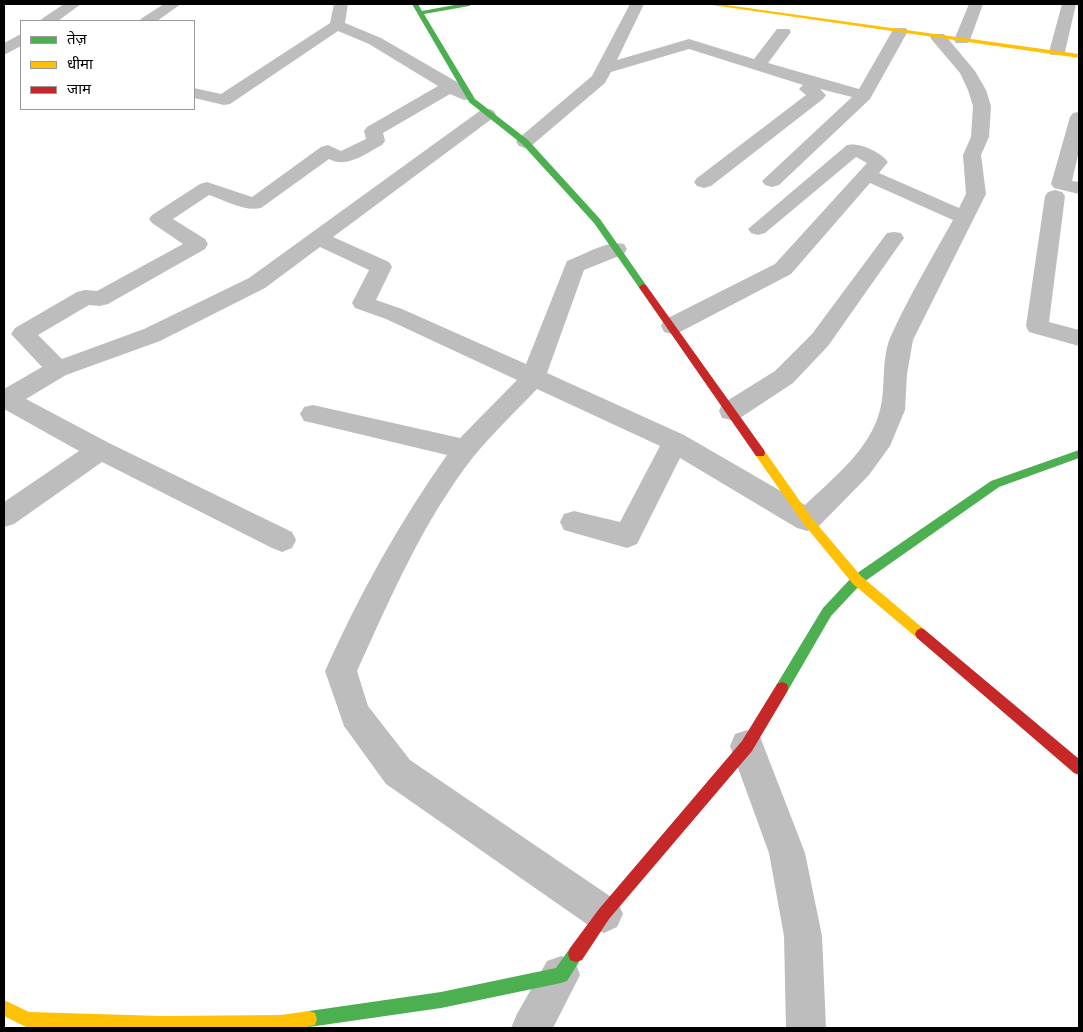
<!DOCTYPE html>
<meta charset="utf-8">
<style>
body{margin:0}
#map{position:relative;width:1083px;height:1032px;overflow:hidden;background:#fff;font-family:Signika,"Noto Sans Devanagari",sans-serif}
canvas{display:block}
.frame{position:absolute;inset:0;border:5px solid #000;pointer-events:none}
.legend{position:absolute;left:20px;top:20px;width:175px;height:90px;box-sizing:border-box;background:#fff;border:1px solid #999;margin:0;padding:6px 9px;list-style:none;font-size:15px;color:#000}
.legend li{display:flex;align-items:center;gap:10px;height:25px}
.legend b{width:25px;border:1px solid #999}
</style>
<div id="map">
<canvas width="1083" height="1032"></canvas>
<div class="frame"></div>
<ul class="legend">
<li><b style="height:6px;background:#4caf50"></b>तेज़</li>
<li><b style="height:6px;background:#ffc107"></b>धीमा</li>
<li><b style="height:6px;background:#c62828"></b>जाम</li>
</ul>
</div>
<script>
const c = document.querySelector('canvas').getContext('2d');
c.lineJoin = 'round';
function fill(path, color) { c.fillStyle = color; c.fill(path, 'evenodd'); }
const street = new Path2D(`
 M64,4H81L58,21H40L43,18Z
 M164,4H181L157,21H139L142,18Z
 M334,4H348L345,23L381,38L457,82L473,95L470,99L464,100L450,94L383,133L385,141L382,145C366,153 347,169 329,159L261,208C245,212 224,200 209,195L173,219L205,239L208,244L205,249L108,304L100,306L89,305L38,335L62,359L144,329L249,278L481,110L487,109L493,110L496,114L493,118L333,237L389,262L392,267L376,300L402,309L526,364L567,261C584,255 607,240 624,244L627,249L624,254L584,270L547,373L684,435L805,505C833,478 870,450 880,410C886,388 881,361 890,338C908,298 932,258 953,220L870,183L791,274L680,332L672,334L664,332L661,326L664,320L775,264L867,163L856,157L765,233L758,235L751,233L748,229L847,145C859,142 881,152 888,162L879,173L959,208L966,194L963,155L971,137L973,106L968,90L960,73L932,40L930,37L932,34H944L975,71L986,90L991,106L989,137L981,155L986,194L913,340L907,374L905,410L890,446L869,475L817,528L807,531L797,528L680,458L637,544L627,548L564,530L560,522L564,514L574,511L620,522L660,446L537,389C516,411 493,433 474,456C423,521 391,597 357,671L368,706L410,760L617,901L623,914L617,927L604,933L591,927L386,784L344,726L325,671C359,595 399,523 447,455L313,423L304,421L300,414L304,407L313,405L460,438L517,380L386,319L355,308L352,303L369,270L320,247L265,288L160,341L66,375L26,399L109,443L292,532L296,540L292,548L282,552L272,548L102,462L14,524L4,527V502L79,451L4,409V389L42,367L11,334L15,328L77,292L85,290L97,291L183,244L152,223L149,219L152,215L200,184L207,182L252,197L321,147L328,145L341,151L366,139L364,131L367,127L438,86L369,44L338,31L230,104L224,105L194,98V88L221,94L330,23Z
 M630,4H644L617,60L689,39L754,59L777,29H789L791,32L768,63L859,89L894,28H906L908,31L870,99L779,185L772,187L765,185L762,181L852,97L820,89L826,95L823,99L711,186L704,188L697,186L694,182L697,178L806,95L799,89L803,85L689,49L611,72L605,83L531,146L525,148L519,146L516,142L519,138L592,76Z
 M969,4H983L970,40L968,43H956L954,40Z
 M1062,4H1076L1065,52L1063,55H1051L1049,52Z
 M21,34V46L4,55V43Z
 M1079,112V151L1072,181L1079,182V194L1054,188L1051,184L1070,117L1073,113Z
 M1055,190L1062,192L1065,196L1049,322L1079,330V346L1029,332L1026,326L1045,196L1048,192Z
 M894,232L901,233L904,238L828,346L793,383L740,418L731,420L722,418L719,411L722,404L775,371L812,334L887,233Z
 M747,730L759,734L805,853L822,936L826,1028H786L784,936L769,853L730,746L735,734Z
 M561,956L575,961L580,975L553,1028H511L517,1014L547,961Z`);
const fast = new Path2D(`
 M412,4H418L422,11L460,4H472L469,6L424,14L475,99L528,140L600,219L646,285V289H640L594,223L522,144L469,102Z
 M1079,450V458L999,487L861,584L831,616L787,692L782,694L777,692L776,688L777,684L823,608L853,576L991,481Z
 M576,946L582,948L584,954L567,981L561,983L441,1008L309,1027L303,1025L301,1019L303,1013L309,1011L441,992L556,968L570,948Z`);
const slow = new Path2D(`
 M705,4H719L1079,54V58Z
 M760,449L764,450L811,517L861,576L925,630L927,634L925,638L921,640L917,638L853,584L803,523L756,456L755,453L756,450Z
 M4,1000L29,1012L162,1016L281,1015L309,1011L315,1013L317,1019L315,1025L301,1028H28L4,1016Z`);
const jam = new Path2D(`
 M643,284L646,285L764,450L765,453L764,456H756L640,289L639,287Z
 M921,628L925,630L1079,759V775L1074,773L917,638L915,634L917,630Z
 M782,682L787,684L788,688L787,692L752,751L609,919L582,960L576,962L570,960L568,954L570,948L599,909L742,741L777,684Z`);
fill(street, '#bdbdbd');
fill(fast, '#4caf50');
fill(slow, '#ffc107');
fill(jam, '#c62828');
</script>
